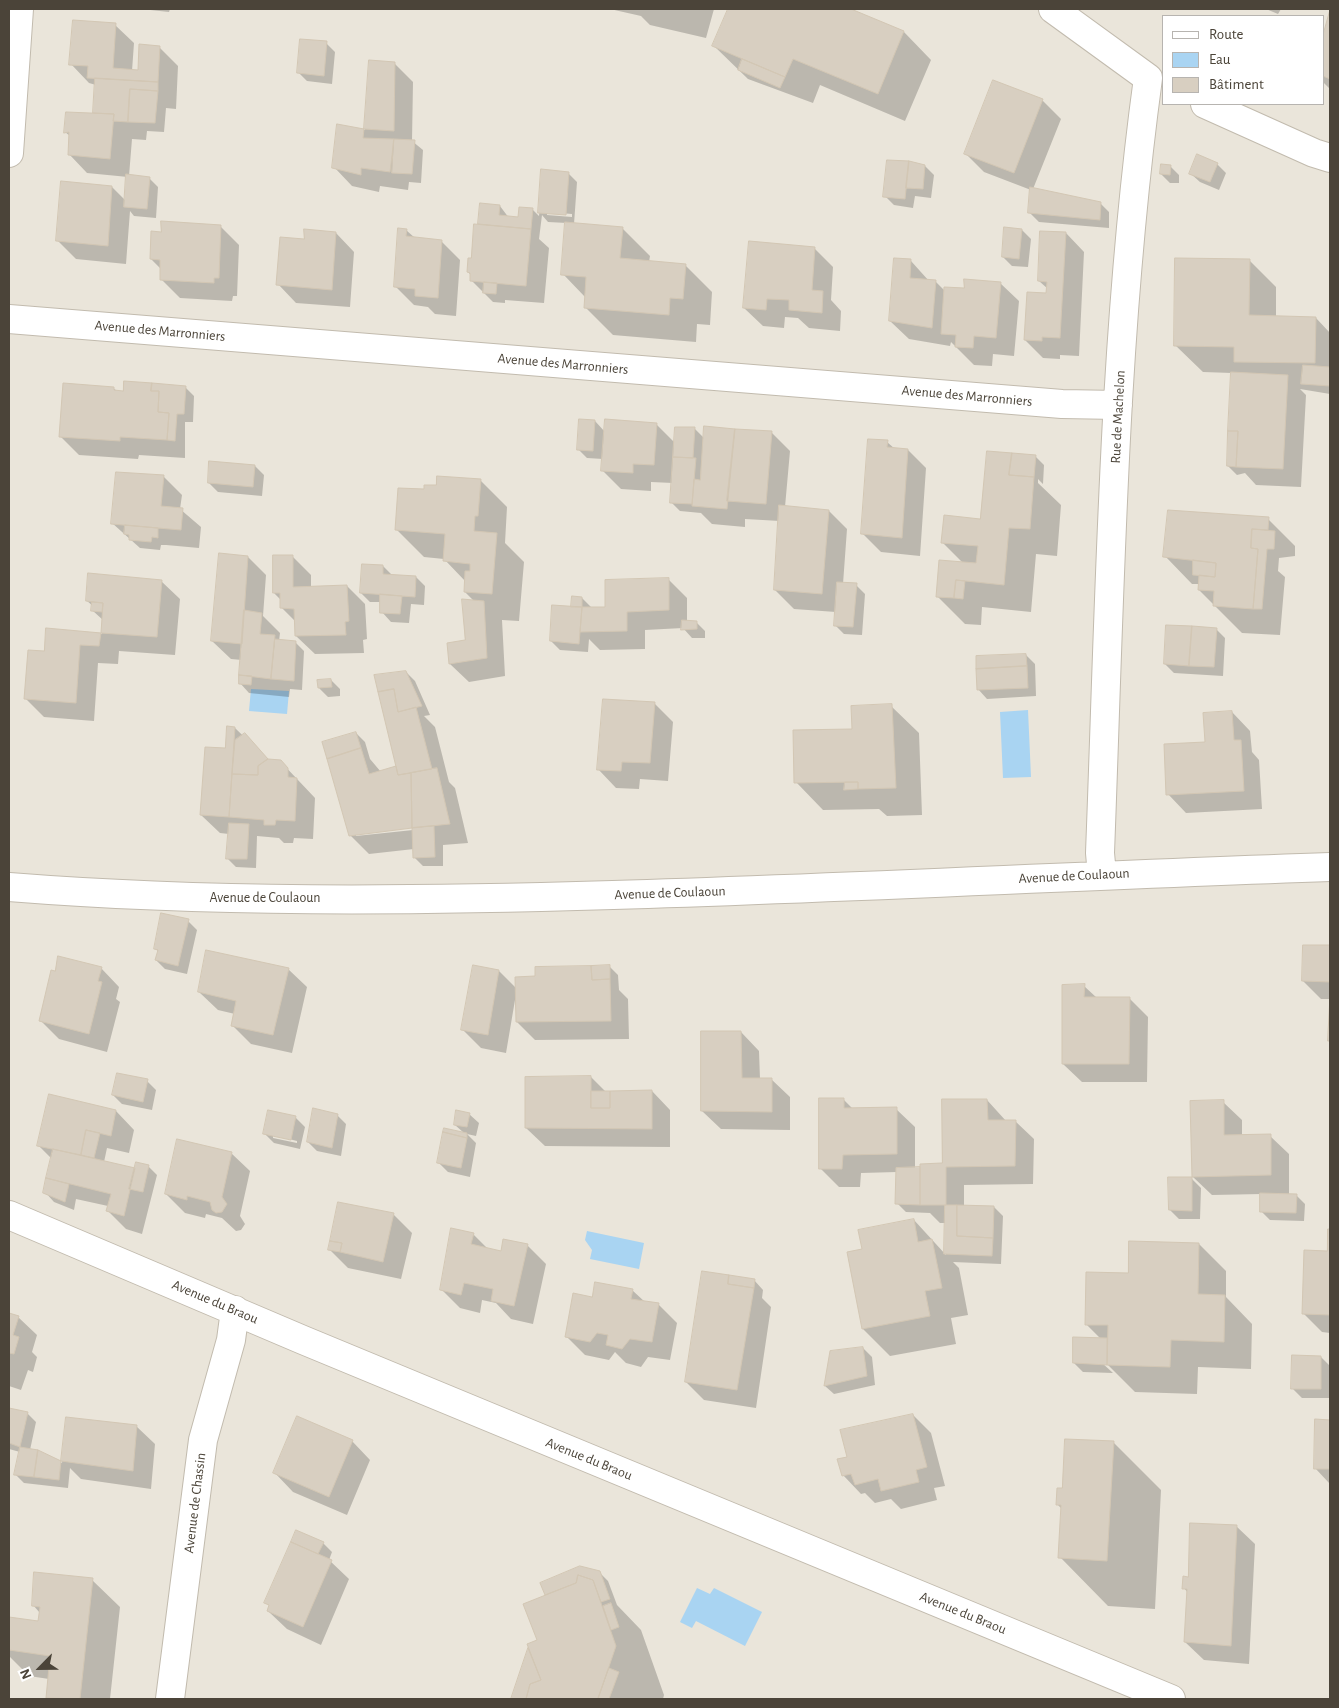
<!DOCTYPE html>
<meta charset="utf-8">
<style>
body{margin:0}
#map{position:relative;width:1339px;height:1708px;overflow:hidden;background:#f6f3ec;font-family:"Alegreya Sans",sans-serif}
canvas{display:block}
.frame{position:absolute;inset:0;border:10px solid #4b4439;pointer-events:none}
.legend{position:absolute;left:1162px;top:15px;width:162px;height:90px;box-sizing:border-box;background:#fff;border:1px solid #b7b4b0;margin:0;padding:6px 9px;list-style:none;font-size:15px;color:#4b4439}
.legend li{display:flex;align-items:center;gap:10px;height:25px}
.legend b{width:25px;border:1px solid #b7b4b0}
.north{position:absolute;left:15px;top:1643px;width:50px;height:50px;-webkit-text-stroke:4px #fff;paint-order:stroke;rotate:247deg;font-size:14px;font-weight:700;line-height:20px;text-align:center;color:#4b4439}
.north::after{content:'';display:block;margin:auto;width:18px;height:22px;background:#4b4439;clip-path:polygon(50% 0,100% 100%,50% 72%,0 100%)}
</style>
<div id="map">
<canvas width="1339" height="1708"></canvas>
<div class="frame"></div>
<ul class="legend">
<li><b style="height:6px;background:#fff"></b>Route</li>
<li><b style="height:14px;background:#a9d4f2"></b>Eau</li>
<li><b style="height:14px;background:#d8cfc1"></b>Bâtiment</li>
</ul>
<div class="north">N</div>
</div>
<script>
const c = document.querySelector('canvas').getContext('2d');
c.lineJoin = 'round';
function fill(path, color) { c.fillStyle = color; c.fill(path, 'evenodd'); }
function strokePath(path, color, width, dash) { c.strokeStyle = color; c.lineWidth = width; c.lineCap = dash ? 'butt' : 'round'; c.setLineDash(dash || []); c.stroke(path); }
function write(font, color, halo, rows, align = 'center') {
  c.font = font + ' "Alegreya Sans",sans-serif'; c.lineWidth = 4; c.setLineDash([]); c.textBaseline = 'middle'; c.strokeStyle = halo; c.fillStyle = color; for (const [text, x, y, turn = 0] of rows) {
    c.save(); c.translate(x, y); c.rotate((+turn || 0) * Math.PI / 180); c.textAlign = isNaN(turn) ? turn : align; if (halo) c.strokeText(text, 0, 0); c.fillText(text, 0, 0); c.restore();
  }
}
const residential = new Path2D(`
 M9,9H1330V1699H9ZM1163,16H1323V104H1163Z`);
const water = new Path2D(`
 M251,689L289,691L287,714L249,711Z
 M1028,710L1031,777L1003,778L1000,712Z
 M587,1231L644,1243L639,1269L590,1259L592,1250L585,1240Z
 M697,1588L710,1594L714,1588L762,1612L745,1646L696,1621L692,1628L680,1622Z`);
const shadow = new Path2D(`
 M141,9H170L169,12Z
 M610,9H714L706,38L650,25L641,16Z
 M729,9H848L904,32L931,60L905,121L820,85L813,103L748,79L713,45Z
 M1266,9H1281L1278,14Z
 M1330,13V89L1323,82V40Z
 M115,25L134,43L132,71H139L160,48L178,66L176,109L166,108L164,132L147,131L146,140L132,139L129,176L149,178L158,187L156,218L134,216L130,211L126,264L76,259L57,240L112,187L125,200L128,177L87,173L69,154L70,136L65,132L94,115L96,85L89,83L71,64Z
 M326,43L335,52L332,84L307,81L298,72Z
 M370,62L395,64L413,82L412,141L423,150L421,183L409,182L408,190L380,186L379,192L352,186L334,167L338,126L365,130Z
 M1042,100L1061,119L1033,189L1100,203L1109,212V228L1039,222L1030,213L1031,190L984,172L965,153Z
 M1217,164L1226,173L1219,190L1200,182L1190,173Z
 M925,166L934,175L931,198L915,196L913,208L894,205L885,196Z
 M1170,166L1179,175V183H1170L1161,174Z
 M543,171L568,173L577,182L574,224L622,228L650,256L649,262L685,265L712,292L710,325L697,324L696,342L613,335L585,307L586,298L563,274L567,223L548,222L542,215L539,239L549,248L544,303L505,300V303L493,302L471,280V275L468,272L479,225L481,204L500,206L509,218L520,219L532,209L539,216ZM547,212L572,214V217L547,215Z
 M221,227L239,245L237,296H233L232,301L180,298L161,279V269L151,259L162,233Z
 M406,230L415,238L441,241L460,260L456,316L435,314L428,307L414,305L395,286Z
 M1022,230L1031,239L1028,267L1012,266L1003,257Z
 M336,233L354,252L350,307L296,303L278,284L305,240Z
 M1066,233L1084,252L1079,356L1060,355V359L1043,358L1025,340L1047,294L1048,289L1039,281Z
 M814,248L833,267L831,300L841,311L840,331L809,328L798,318L785,317L784,328L763,326L744,308Z
 M1249,260L1276,287V317L1316,318L1330,333V394L1300,389L1306,395L1301,487L1256,485L1245,473L1237,475L1228,466L1232,373L1203,372L1175,345Z
 M911,261L929,281H935L945,291L1000,283L1019,301L1014,356L993,354L992,366L974,365L951,342L950,346L909,339L890,321Z
 M185,387L194,396L193,422H185V458L139,455L138,459L79,455L61,437L113,388L117,391L124,392Z
 M595,421L605,432L656,424L675,443L694,428L704,438L771,432L790,451L785,507L829,511L847,529L843,584L856,585L865,594L862,635L844,634L835,625L836,612L794,609L775,590L780,521L745,519V527L712,524L701,513L680,511L671,502L673,483L651,482V491L621,489L602,470L603,459L587,458L578,449Z
 M887,442L895,449L908,450L926,468L920,556L881,552L863,534Z
 M1035,456L1044,465L1043,484L1038,479V483L1061,505L1057,556L1036,554L1031,612L982,607L981,625L965,624L938,597L963,563L942,542L981,520Z
 M255,466L264,475L262,496L218,492L209,483Z
 M163,476L182,495L180,509L201,527L199,548L166,545H161L160,550L140,548L112,523Z
 M480,480L507,507L505,543L524,562L519,621L502,620L505,676L469,682L450,664L466,641L474,601L465,592L466,582L444,559L424,557L397,530L425,490Z
 M1268,519L1295,546V556L1279,558L1278,571L1285,577L1280,635L1242,633L1199,590L1200,584H1192L1165,556Z
 M292,556L311,575V588L347,586L365,604L367,639L363,640L364,653L315,654L296,636V622L282,608L281,600L274,593Z
 M248,557L266,575L263,616L280,633L279,641L295,642L304,651L302,690L290,689L289,697L249,693L240,683L242,660L231,659L212,641Z
 M383,566L392,575L416,577L425,586L424,605L411,604L409,623L391,622L382,612L381,602H370L361,593Z
 M668,579L687,598V622H696L705,631V638H692L683,628L645,630V649L600,650L589,639L588,652L560,650L551,641L572,608L582,598L591,607L607,608Z
 M161,581L180,599L175,655L119,651L118,664L98,663L94,721L44,717L26,699L45,653L47,630L102,634L103,620L93,611V606L87,601Z
 M1216,629L1225,638L1223,676L1174,673L1165,664Z
 M1026,655L1035,664L1036,696L987,699L978,689Z
 M406,672L415,681L430,715L424,716L435,727L449,782L455,788L468,843L443,845V866H423L414,857V849L369,854L350,835L356,733L365,742L370,759L381,772L398,767ZM413,827V830L356,836V834Z
 M331,680L340,689V696L328,697L319,688Z
 M654,703L673,722L668,781L640,779L639,789L616,788L598,769Z
 M891,706L919,733L922,815L887,816L879,809L823,810L796,782L853,730Z
 M1232,712L1250,731L1252,752L1259,760L1262,809L1186,813L1168,794Z
 M235,728L268,760L280,761L315,798L313,839L294,838L293,843H284L279,838L257,836L256,868L236,867L227,858L229,834L220,833L201,815Z
 M188,921L197,930L187,974L165,969L156,960L159,952L156,949Z
 M1304,946H1330V999H1321L1303,981Z
 M609,966L618,975L619,990L628,999L629,1039L535,1040L517,1022L515,1000L506,1053L481,1048L463,1030L499,971L517,989L537,978Z
 M101,968L119,987L116,999L120,1002L107,1052L59,1039L41,1021Z
 M288,969L307,987L292,1053L251,1044L232,1025L235,1014L218,1010L199,992Z
 M1084,986L1097,998H1129L1148,1017L1147,1082H1082L1063,1064Z
 M741,1032L759,1051L760,1079H771L790,1097V1130L721,1129L702,1111Z
 M591,1077L606,1092L652,1091L670,1110V1147L545,1146L526,1128Z
 M147,1081L156,1090L152,1110L122,1104L113,1095Z
 M844,1100L853,1109H896L915,1127V1169L943,1165L987,1100L1006,1121H1015L1034,1139L1033,1184L964,1185V1207H994L1003,1216L1001,1264L953,1262L959,1268L968,1315L951,1318L956,1344L890,1356L863,1329V1250L914,1220L946,1255V1223H940L930,1213L906,1212L897,1203V1172L861,1173L860,1187H839L820,1168Z
 M1223,1102L1242,1120V1136H1270L1289,1154V1195H1296L1305,1204L1304,1221L1270,1220L1261,1211L1262,1194L1212,1195L1193,1177Z
 M116,1111L134,1130L129,1153L107,1148L104,1162L136,1169L148,1166L157,1175L142,1234L126,1229L107,1210L108,1206L76,1199L74,1210L54,1202L45,1192L52,1159L39,1146Z
 M269,1111L296,1118L305,1127L300,1149L274,1143L265,1134ZM273,1135L297,1141V1143L273,1138Z
 M469,1114L479,1123L476,1136L467,1134L476,1143L470,1177L448,1172L439,1163L464,1133L455,1125Z
 M337,1115L346,1124L341,1156L317,1151L308,1142Z
 M231,1153L250,1171L240,1216L245,1224L241,1230L236,1231L222,1218L206,1214L205,1218L185,1213L166,1194Z
 M1192,1179L1201,1188L1200,1219H1179L1170,1210Z
 M393,1214L412,1233L401,1279L348,1268L330,1250Z
 M1330,1230V1333L1322,1332L1304,1314L1329,1252Z
 M473,1234L488,1249L502,1252L527,1245L546,1264L533,1324L511,1319L496,1303L482,1300L480,1313L460,1308L441,1289Z
 M1199,1244L1226,1271V1297L1252,1324L1251,1369L1198,1367L1197,1394L1135,1392L1103,1360L1101,1362L1113,1373L1083,1372L1074,1363L1101,1339L1086,1324L1129,1274Z
 M754,1280L763,1290L762,1298L771,1307L756,1408L704,1400L686,1382Z
 M632,1290L645,1302L659,1305L677,1323L670,1360L648,1357L641,1367L626,1363L615,1352L609,1360L585,1355L567,1337L593,1298Z
 M9,1314L18,1317L37,1335L32,1352L37,1357L33,1372L28,1370L21,1390L9,1386Z
 M863,1348L872,1357L875,1385L834,1394L825,1386Z
 M1321,1357L1330,1366L1329,1398H1302L1293,1389Z
 M9,1409L27,1413L36,1422L30,1450L62,1463L67,1418L136,1426L155,1444L151,1489L81,1479L70,1468L68,1488L24,1483L15,1474L20,1452L9,1449Z
 M913,1415L931,1433L945,1486L934,1488L937,1500L901,1509L891,1499L875,1503L865,1493L861,1494L843,1475L848,1457Z
 M1316,1421H1330V1484L1315,1468Z
 M352,1441L370,1460L347,1515L293,1492L275,1473Z
 M1113,1442L1161,1490L1155,1609L1108,1606L1060,1557L1062,1509L1057,1504Z
 M1236,1526L1255,1544L1249,1664L1204,1660L1185,1642L1188,1593L1184,1588Z
 M323,1543L332,1552L329,1560L349,1579L321,1645L287,1629L268,1611L270,1606L266,1602Z
 M599,1572L608,1581L617,1605L641,1630L664,1695L663,1699H512L529,1648L539,1640L546,1594Z
 M92,1580L120,1607L110,1699H49L47,1697L49,1679L29,1676L9,1656V1618L39,1622L40,1613L33,1605Z`);
const building = new Path2D(`
 M728,9H851L904,31L878,94L793,59L785,77L712,46Z
 M1330,10V79L1323,76V35Z
 M73,20L116,23L113,68L138,70L139,44L160,46L158,82L87,78L88,66L69,65Z
 M300,39L327,41L324,76L297,73Z
 M742,59L785,77L780,88L738,70Z
 M369,60L395,62L394,131L364,129Z
 M95,78L158,82V91L130,89L128,122L113,121L114,114L93,113Z
 M993,80L1043,99L1014,173L964,154Z
 M130,89L158,91L155,123L128,122Z
 M66,112L114,114L110,159L68,155L69,132L64,133Z
 M337,124L364,129L363,138L394,139L390,172L361,168V175L332,168Z
 M394,139L415,140L412,174L392,173Z
 M1197,154L1218,163L1210,182L1189,174Z
 M887,160L909,161L905,199L883,197Z
 M909,161L925,165L923,189L906,188Z
 M1161,164L1171,165L1170,175L1160,174Z
 M541,169L569,172L566,215L538,213Z
 M126,174L150,177L147,209L124,207Z
 M61,181L112,186L108,246L56,241Z
 M1030,187L1101,202L1100,220L1028,213Z
 M480,203L500,205L499,215L518,217L519,207L533,208L531,229L478,224Z
 M161,221L221,225L219,278H214V283L160,280V260L150,259L151,231L161,232Z
 M565,222L623,227L620,258L686,264L683,299L670,298L669,315L584,308L586,277L561,275Z
 M474,224L531,229L526,286L470,281V273L467,272L468,258H471Z
 M1004,227L1022,229L1019,259L1002,257Z
 M398,228L407,229L406,236L442,240L438,298L415,296V289L394,287Z
 M304,229L336,232L332,290L276,285L280,237L304,239Z
 M1040,231L1066,232L1060,338L1042,337V341L1024,340L1027,292L1046,293L1047,282L1038,281Z
 M749,241L815,247L812,290L823,291L822,313L789,310V300L767,299L766,310L743,308Z
 M894,258L911,259L910,278L936,280L932,328L889,321Z
 M1175,258L1250,259L1249,315L1316,317L1315,363L1234,362V347L1174,346Z
 M964,279L1001,282L996,338L974,336L973,348L955,347L956,335L941,334L944,287L964,288Z
 M484,282L497,283L496,294L483,293Z
 M1303,365L1330,367V386L1301,384Z
 M1231,372L1288,375L1283,469L1236,467L1238,431H1228Z
 M124,381L152,383L151,391H159L158,412L169,413L167,440L120,437V441L59,437L63,383L114,387V390L123,391Z
 M152,383L186,386L184,414H177L175,441L167,440L169,413L158,412L159,391H151Z
 M579,419L595,420L593,451L577,450Z
 M605,419L657,423L654,465L633,464V473L601,471Z
 M704,426L735,429L727,509L692,506L694,479L700,480Z
 M675,427H695L693,458L673,457Z
 M735,429L772,431L766,504L727,501Z
 M1228,431H1238L1236,467L1227,466Z
 M868,439L888,440L887,447L908,449L902,538L861,534Z
 M987,451L1012,453L1009,475L1034,477L1030,529L1009,528L1004,585L956,580L954,598L936,597L939,560L976,563L978,546L941,543L944,515L980,519Z
 M1012,453L1036,455L1034,477L1009,475Z
 M673,457L696,458L692,504L670,503Z
 M209,461L255,465L253,487L208,483Z
 M116,472L164,475L161,506L183,508L181,530L111,524Z
 M437,476L481,479L478,516H475L474,531L497,533L492,594L464,592L465,571H470V564L443,561L445,534L395,530L398,488L424,489V485H436Z
 M779,505L829,510L822,594L774,590Z
 M1168,510L1269,517L1268,530L1252,529L1251,548L1258,549L1253,609L1213,606L1214,591L1198,590L1199,575L1215,577L1216,563L1163,557Z
 M125,525L158,528V538L152,537L151,542L129,540V535L124,534Z
 M1252,529L1275,531L1274,549H1267L1262,609H1253L1258,549L1251,548Z
 M219,553L248,556L242,644L211,641Z
 M273,555H293V587L347,585L349,621L345,622L346,635L295,636L294,609L280,608V593H273Z
 M1193,560L1216,563L1215,577L1193,575Z
 M362,564L383,565V574L416,576L415,597L360,593Z
 M88,573L162,580L157,637L101,633L103,603L86,601Z
 M669,578V610L627,612V631L580,632L582,607H605V580Z
 M956,580L965,581L963,599L954,598Z
 M837,582L857,583L853,627L834,626Z
 M380,594L402,596L400,614L380,613Z
 M572,596L582,597V607H571Z
 M462,599L484,601L487,658L449,664L447,643L465,640Z
 M92,602L103,603L102,612L91,611Z
 M552,605L582,607L579,644L550,641Z
 M244,610L262,613L260,634L275,635L271,679L239,675Z
 M682,620L697,621V629L681,630Z
 M1166,625L1192,626L1189,666L1164,664Z
 M1192,626L1217,628L1214,667L1189,666Z
 M46,628L101,633L99,646L80,645L76,703L24,699L28,650L44,651Z
 M275,639L296,641L294,681L271,679Z
 M1026,654L1027,666L976,669V656Z
 M1027,666L1028,688L977,690L976,669Z
 M406,671L422,706L398,712L394,689L378,692L374,675Z
 M239,675L252,676L251,685L239,684Z
 M331,679L332,687L318,688L317,680Z
 M394,689L398,712L416,707L432,769L398,775L378,692Z
 M603,699L655,702L650,763L622,762L621,771L597,770Z
 M892,704L896,788L858,789V782L794,783L793,730L852,729L851,706Z
 M1232,711L1234,740H1241L1244,791L1166,795L1164,744L1205,742L1203,713Z
 M227,726L235,727L229,817L200,815L205,747L225,748Z
 M356,732L361,748L327,759L322,742Z
 M245,733L268,759L258,766V775L232,774L235,740Z
 M361,748L369,774L396,766L398,775L411,773L412,828L349,836L327,759Z
 M268,759L281,760L288,768V777L297,778L295,821L276,820L275,825H264V820L229,817L232,774L258,775V766Z
 M437,768L450,824L412,828L411,773Z
 M845,782H858V789L844,790Z
 M229,823L249,824L247,859H226Z
 M434,826L435,857L413,858L412,828Z
 M161,913L189,919L178,966L155,960L158,950L154,949Z
 M1303,945H1330V982L1302,981Z
 M206,950L289,968L273,1035L231,1026L236,1001L198,992Z
 M58,956L102,967L98,981L102,982L89,1034L39,1021L51,970L55,971Z
 M473,965L499,970L488,1035L461,1030Z
 M610,965V979L592,980L591,966Z
 M591,966L592,980L610,979L611,1021L516,1022L515,977L535,976V967Z
 M1085,984L1084,997H1130L1129,1064H1062V985Z
 M1330,996V1041H1328Z
 M701,1031H741L742,1078H772V1112L701,1111Z
 M117,1073L148,1079L143,1102L112,1095Z
 M591,1076V1108H610V1091L652,1090V1129L525,1128V1077Z
 M591,1091H610V1108H591Z
 M49,1094L116,1110L111,1136L86,1130L81,1155L37,1146Z
 M819,1098H844V1108L897,1107V1154L843,1155L842,1169H819Z
 M942,1099H987L988,1120H1016L1015,1166L946,1167V1205H920V1164L942,1163Z
 M1224,1100V1135L1271,1134V1175L1192,1177L1190,1101Z
 M313,1108L338,1114L332,1148L307,1142Z
 M268,1110L296,1116L291,1140L263,1134Z
 M456,1110L470,1113L467,1127L454,1125Z
 M444,1128L467,1133V1138L443,1132Z
 M86,1130L100,1133L94,1158L81,1155Z
 M443,1132L467,1138L461,1168L437,1163Z
 M177,1139L232,1152L222,1197L227,1204L222,1212L216,1213L212,1210L210,1202L187,1196V1200L165,1194Z
 M53,1149L135,1168L124,1216L106,1211L111,1194L46,1178Z
 M136,1162L149,1165L143,1192L129,1189Z
 M920,1167V1205L895,1204L896,1168Z
 M1168,1177H1192V1211L1169,1210Z
 M46,1178L69,1184L65,1202L43,1193Z
 M1260,1193L1297,1194L1296,1213L1260,1212Z
 M338,1202L394,1213L383,1262L340,1252L342,1243L330,1241Z
 M945,1205H957V1236L993,1238L992,1256L944,1254Z
 M957,1205L994,1206L993,1238L957,1236Z
 M914,1219L918,1242L932,1239L942,1288L925,1291L930,1316L862,1329L847,1252L862,1249L858,1230Z
 M451,1228L474,1233L471,1244L501,1251L503,1239L528,1244L514,1306L491,1301L493,1289L464,1283L461,1295L440,1290Z
 M1328,1229H1330V1315L1302,1314L1304,1250L1327,1251Z
 M330,1241L342,1243L340,1252L328,1250Z
 M1129,1241L1199,1243L1198,1294L1225,1295L1224,1342L1171,1340L1170,1367L1107,1365L1108,1325H1085L1086,1272L1128,1273Z
 M702,1271L729,1275L728,1284L754,1288L737,1390L685,1382Z
 M729,1275L755,1279L754,1288L728,1284Z
 M595,1282L633,1289L631,1299L659,1303L652,1342L630,1339L622,1349L606,1345L608,1335L597,1333L590,1342L565,1337L573,1293L592,1297Z
 M9,1313L19,1316L13,1335L19,1337L14,1354L9,1353V1355Z
 M1073,1337L1107,1338V1365L1073,1363Z
 M863,1347L867,1376L824,1386L830,1351Z
 M1292,1355L1321,1356V1389H1291Z
 M9,1408L28,1412L20,1447L9,1443Z
 M913,1414L927,1467L916,1470L919,1482L881,1491L878,1479L855,1485L851,1474L842,1476L837,1459L847,1457L840,1430Z
 M297,1416L353,1440L329,1497L273,1473Z
 M66,1417L137,1425L133,1471L61,1461Z
 M1315,1419L1330,1420V1469H1314Z
 M1065,1439L1114,1441L1107,1561L1058,1558L1061,1505H1056L1057,1488H1062Z
 M20,1447L38,1450L34,1477L14,1475Z
 M38,1450L61,1461L59,1480L34,1477Z
 M1190,1523L1237,1525L1231,1646L1184,1642L1187,1589H1182L1183,1576L1188,1577Z
 M296,1530L324,1542L318,1554L291,1542Z
 M291,1542L332,1560L303,1627L267,1611L269,1605L264,1603Z
 M580,1566L600,1571L610,1599L601,1602L593,1580L578,1575L576,1583L545,1595L540,1583Z
 M34,1572L93,1578L80,1699L46,1698L50,1656L9,1650V1617L38,1621L40,1607L32,1606Z
 M578,1575L593,1580L616,1646L598,1699H526L530,1684L541,1680L527,1644L537,1640L523,1604L576,1583Z
 M611,1603L619,1627L611,1630L603,1606Z
 M528,1648L541,1680L530,1684L526,1699H511Z
 M609,1668L619,1672L609,1699H598Z`);
const street = new Path2D(`
 M1053,9L1148,78C1113,334 1110,594 1100,853L1102,875
 M1205,104L1314,153L1330,158
 M9,153L19,9
 M9,319L1062,404L1118,405
 M9,887C210,903 412,901 613,895C852,888 1091,875 1330,867
 M9,1215L303,1340L1171,1699
 M170,1699L203,1440L231,1340L235,1310`);
const streetNames = [
 ["Avenue des Marronniers",160,331,5],
 ["Avenue des Marronniers",563,364,5],
 ["Avenue des Marronniers",967,396,5],
 ["Rue de Machelon",1118,417,-87],
 ["Avenue de Coulaoun",1074,876,-3],
 ["Avenue de Coulaoun",670,893,-2],
 ["Avenue de Coulaoun",265,898],
 ["Avenue du Braou",215,1302,23],
 ["Avenue du Braou",589,1459,22],
 ["Avenue de Chassin",195,1503,-83],
 ["Avenue du Braou",963,1613,22]
];
fill(residential, '#eae5da');
fill(water, '#a9d4f2');
fill(shadow, '#0003');
fill(building, '#d8cfc1');
strokePath(building, '#d3c7b4', 1);
strokePath(street, '#c2bbae', 30);
strokePath(street, '#fff', 28);
write('14px', '#4b4439', '#fff', streetNames);
</script>
